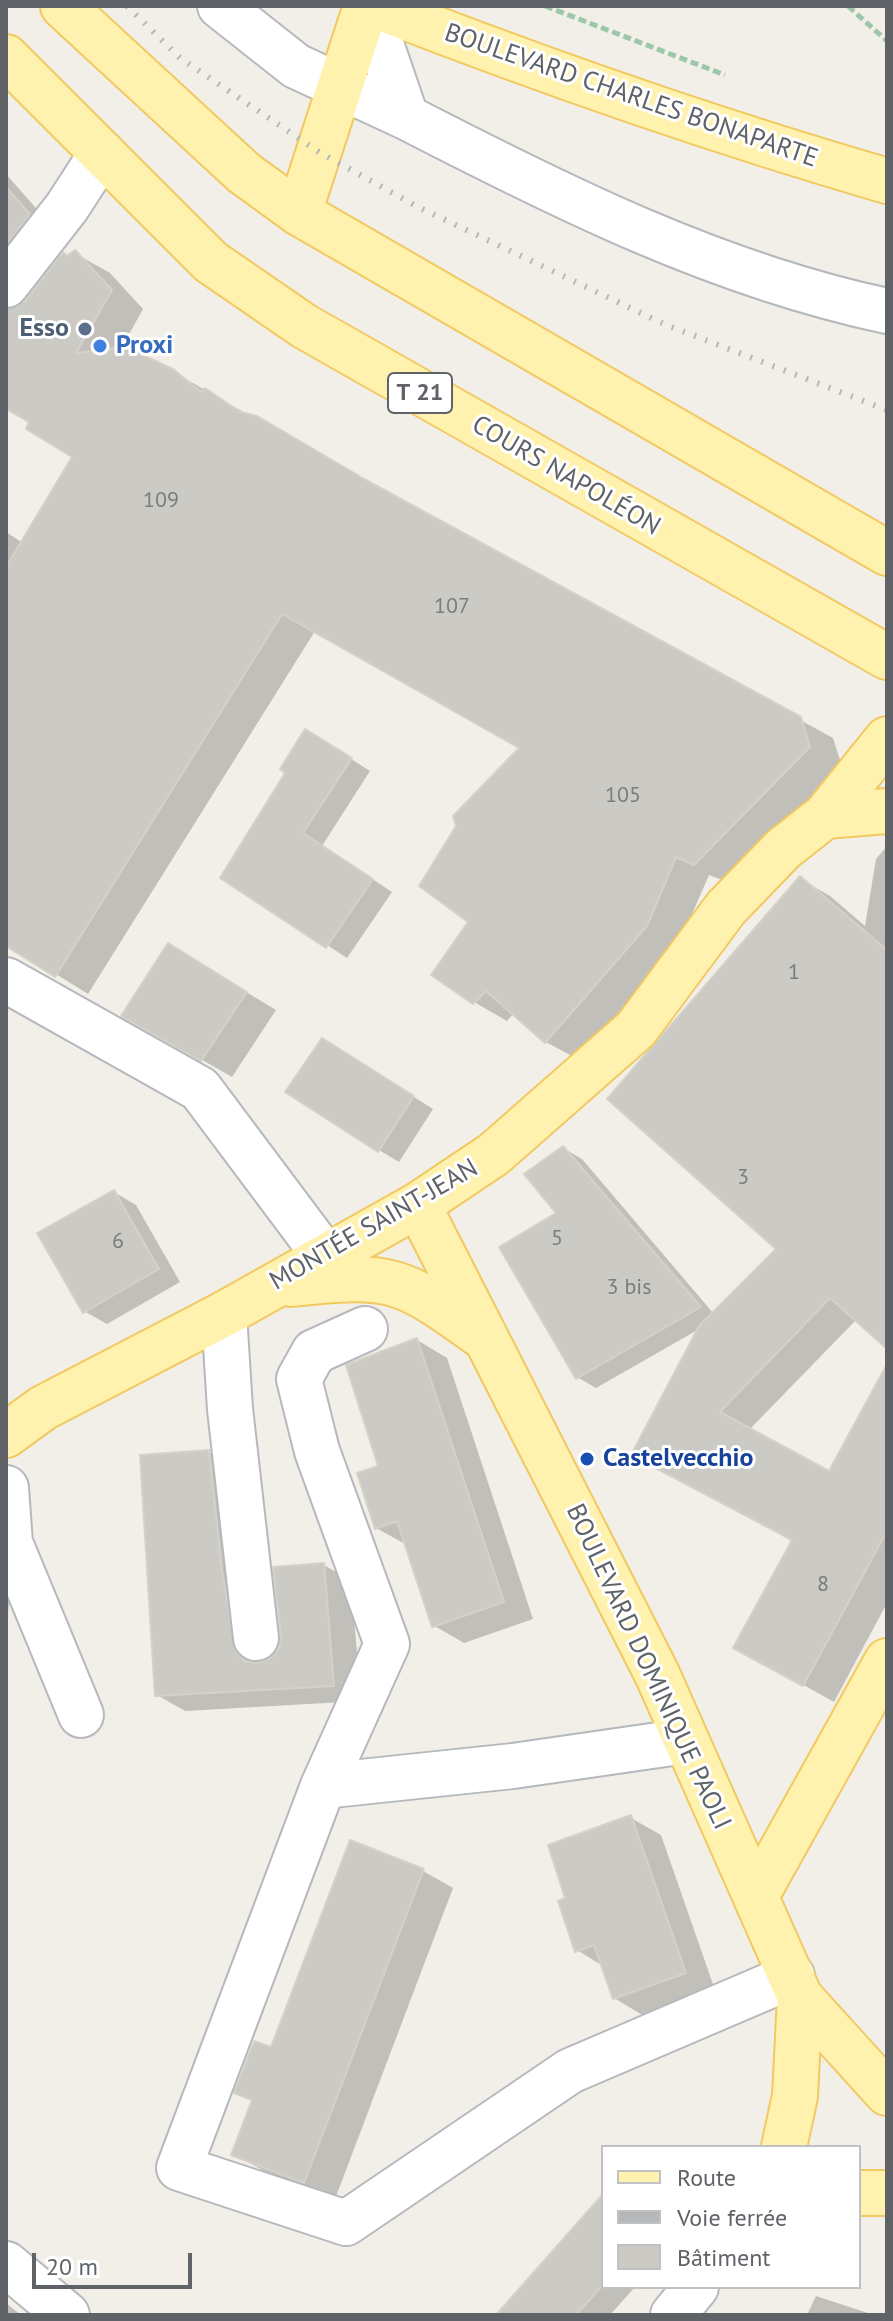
<!DOCTYPE html>
<meta charset="utf-8">
<style>
body{margin:0}
#map{position:relative;width:893px;height:2321px;overflow:hidden;background:#f1efe8;font-family:"PT Sans",sans-serif}
canvas{display:block}
.frame{position:absolute;inset:0;border:8px solid #5f6368;pointer-events:none}
.legend{position:absolute;left:601px;top:2145px;width:260px;height:144px;box-sizing:border-box;background:#fff;border:2px solid #bfc1c3;margin:0;padding:10px 14px;list-style:none;font-size:24px;color:#5f6368}
.legend li{display:flex;align-items:center;gap:16px;height:40px}
.legend b{width:40px;border:2px solid #bfc1c3}
.scale{position:absolute;left:32px;top:2253px;width:160px;height:36px;box-sizing:border-box;border:4px solid #5f6368;border-top:0;padding-left:10px;font-size:24px;line-height:28px;white-space:nowrap;color:#5f6368;-webkit-text-stroke:6px #fff;paint-order:stroke}
</style>
<div id="map">
<canvas width="893" height="2321"></canvas>
<div class="frame"></div>
<ul class="legend">
<li><b style="height:10px;background:#fff2af"></b>Route</li>
<li><b style="height:10px;background:#b6b7b8"></b>Voie ferrée</li>
<li><b style="height:22px;background:#cccac5"></b>Bâtiment</li>
</ul>
<div class="scale">20 m</div>
</div>
<script>
const c = document.querySelector('canvas').getContext('2d');
c.lineJoin = 'round';
function fill(path, color) { c.fillStyle = color; c.fill(path, 'evenodd'); }
function strokePath(path, color, width, dash) { c.strokeStyle = color; c.lineWidth = width; c.lineCap = dash ? 'butt' : 'round'; c.setLineDash(dash || []); c.stroke(path); }
function write(font, color, halo, rows, align = 'center') {
  c.font = font + ' "PT Sans",sans-serif'; c.lineWidth = 6; c.setLineDash([]); c.textBaseline = 'middle'; c.strokeStyle = halo; c.fillStyle = color; for (const [text, x, y, turn = 0] of rows) {
    c.save(); c.translate(x, y); c.rotate((+turn || 0) * Math.PI / 180); c.textAlign = isNaN(turn) ? turn : align; if (halo) c.strokeText(text, 0, 0); c.fillText(text, 0, 0); c.restore();
  }
}
const shadow = new Path2D(`
 M6,174L56,231L8,297L6,313Z
 M78,255L110,273L143,309L121,349L172,371L374,487L833,738L842,766L728,882L709,875L679,944L579,1060L546,1042L514,1013L507,1021L474,1002L471,921L522,747L315,631L88,994L6,943V532L23,543L75,456L31,422L6,407V370Z
 M326,743L370,771L322,846L392,892L347,958L222,877Z
 M887,846V1346L857,1319L749,1430L830,1473L887,1368V1603L834,1702L766,1664L794,1540L664,1472L701,1328L596,1388L577,1377L559,1213L563,1148L582,1159L714,1314L779,1249L800,879L830,896L865,926L876,859Z
 M198,963L276,1010L232,1077L124,1015Z
 M343,1052L433,1109L399,1162L379,1150Z
 M114,1192L136,1205L180,1282L107,1324L84,1311Z
 M417,1340L447,1358L533,1619L464,1643L433,1625L407,1545L376,1528L381,1468Z
 M209,1452L236,1468L261,1664L271,1660L281,1648L275,1569L324,1565L351,1581L361,1701L185,1711L157,1695Z
 M6,1589L10,1592L6,1633Z
 M631,1818L661,1835L715,1990L644,2016L614,1998L603,1966L577,1950L568,1900Z
 M351,1843L423,1871L453,1888L335,2199L264,2171L234,2154L254,2102L236,2092L272,2050Z
 M603,2202V2287H635L610,2315H498Z
 M816,2296L874,2315H807Z
 M6,2303L21,2315H6Z`);
const building = new Path2D(`
 M6,187L30,214L6,244Z
 M75,250L112,290L76,353L125,347L173,369L201,392L205,388L240,412L257,416L366,480L801,717L810,747L694,865L676,857L647,926L545,1043L486,991L473,1004L431,975L468,922L419,886L456,826L453,816L519,748L282,614L55,977L6,946V567L72,457L26,429L29,422L6,409V309L25,301L63,252L67,256Z
 M305,729L352,758L303,833L373,879L326,948L220,878L285,773L280,769Z
 M800,876L887,950V1349L830,1298L720,1412L829,1471L887,1364V1531L803,1686L733,1648L792,1540L631,1455L699,1326L776,1249L607,1099Z
 M168,943L247,992L201,1061L121,1016Z
 M322,1038L414,1096L378,1152L285,1092Z
 M563,1146L701,1307L576,1379L499,1247L556,1213L524,1174Z
 M114,1190L159,1269L83,1313L37,1233Z
 M417,1338L504,1602L432,1627L397,1521L375,1529L357,1473L378,1466L346,1365Z
 M209,1450L222,1571L236,1652L245,1661L258,1663L270,1658L279,1649L281,1635L273,1567L324,1563L334,1686L155,1696L140,1455Z
 M631,1815L686,1973L613,1999L594,1945L575,1952L558,1901L565,1898L548,1845Z
 M350,1840L424,1869L304,2183L231,2155L252,2100L234,2093L254,2041L271,2047Z
 M603,2194V2285L576,2315H496Z`);
const path = new Path2D(`
 M545,6L725,75
 M848,6L887,41`);
const minor = new Path2D(`
 M220,6L296,66L406,117
 M368,6L406,117C559,196 717,275 887,311
 M6,285L67,207L102,153
 M6,980L200,1089L325,1256
 M224,1314L230,1409L256,1638
 M6,1488L10,1543L6,1573
 M10,1543L81,1715
 M686,1741L513,1766L323,1786L179,2168L346,2223L570,2071L792,1976
 M323,1786L387,1644L317,1451L299,1379L314,1352L365,1329
 M6,2264L67,2315
 M673,2315L696,2287`);
const major = new Path2D(`
 M63,6L244,173L299,213L887,553
 M376,6C543,71 715,131 887,181
 M6,57L211,262L304,326L887,657
 M299,213L366,6
 M825,816L887,811
 M418,1205L657,1674L800,1997L887,2093
 M291,1284C392,1273 400,1277 482,1336
 M6,1435L43,1408L224,1314L418,1205L494,1154L636,1029L726,908L783,849L825,816L887,739
 M756,1896L887,1661
 M784,2147L795,2096L800,1997
 M859,2193H887`);
const rail = new Path2D(`
 M127,6L180,58L319,152L418,207L664,324L887,410`);
const markers = [
 [85,329,8,"#5c6f8a"],
 [100,346,8,"#3f7fe0"],
 [587,1459,8,"#1a4fb4"]
];
const numberNames = [
 ["109",161,501],
 ["107",452,607],
 ["105",623,796],
 ["1",794,973],
 ["3",743,1178],
 ["5",557,1239],
 ["6",118,1242],
 ["3 bis",629,1288],
 ["8",823,1585]
];
const shields = [
 [420,393,64]
];
const shieldNames = [
 ["T 21",420,393]
];
const streetNames = [
 ["BOULEVARD CHARLES BONAPARTE",631,96,19],
 ["COURS NAPOLÉON",566,476,30],
 ["MONTÉE SAINT-JEAN",374,1225,-30],
 ["BOULEVARD DOMINIQUE PAOLI",648,1667,65]
];
const serviceNames = [
 ["Esso",69,329]
];
const shopNames = [
 ["Proxi",116,346]
];
const transitNames = [
 ["Castelvecchio",603,1459]
];
fill(shadow, '#0003');
fill(building, '#cccac5');
strokePath(building, '#d6d1c6', 2);
strokePath(minor, '#b5b8bc', 48);
strokePath(major, '#f2c960', 48);
strokePath(path, '#9cc7a9', 5, [8, 4]);
strokePath(minor, '#fff', 44);
strokePath(major, '#fff2af', 44);
strokePath(rail, '#b6b7b8', 6, [2, 10]);
for (const [x, y, r, color] of markers) { const dot = new Path2D(); dot.arc(x, y, r, 0, 2 * Math.PI); c.fillStyle = color; c.fill(dot); strokePath(dot, '#fff', 3); }
write('22px', '#7a7d7f', null, numberNames);
for (const [x, y, w] of shields) { const box = new Path2D(); box.roundRect(x - w / 2, y - 20, w, 40, 6); c.fillStyle = '#fff'; c.fill(box); strokePath(box, '#5f6368', 2); }
write('bold 24px', '#5f6368', null, shieldNames);
write('26px', '#5f6368', '#fff', streetNames);
write('bold 26px', '#4e5e75', '#fff', serviceNames, 'right');
write('bold 26px', '#366cbe', '#fff', shopNames, 'left');
write('bold 26px', '#164399', '#fff', transitNames, 'left');
</script>
